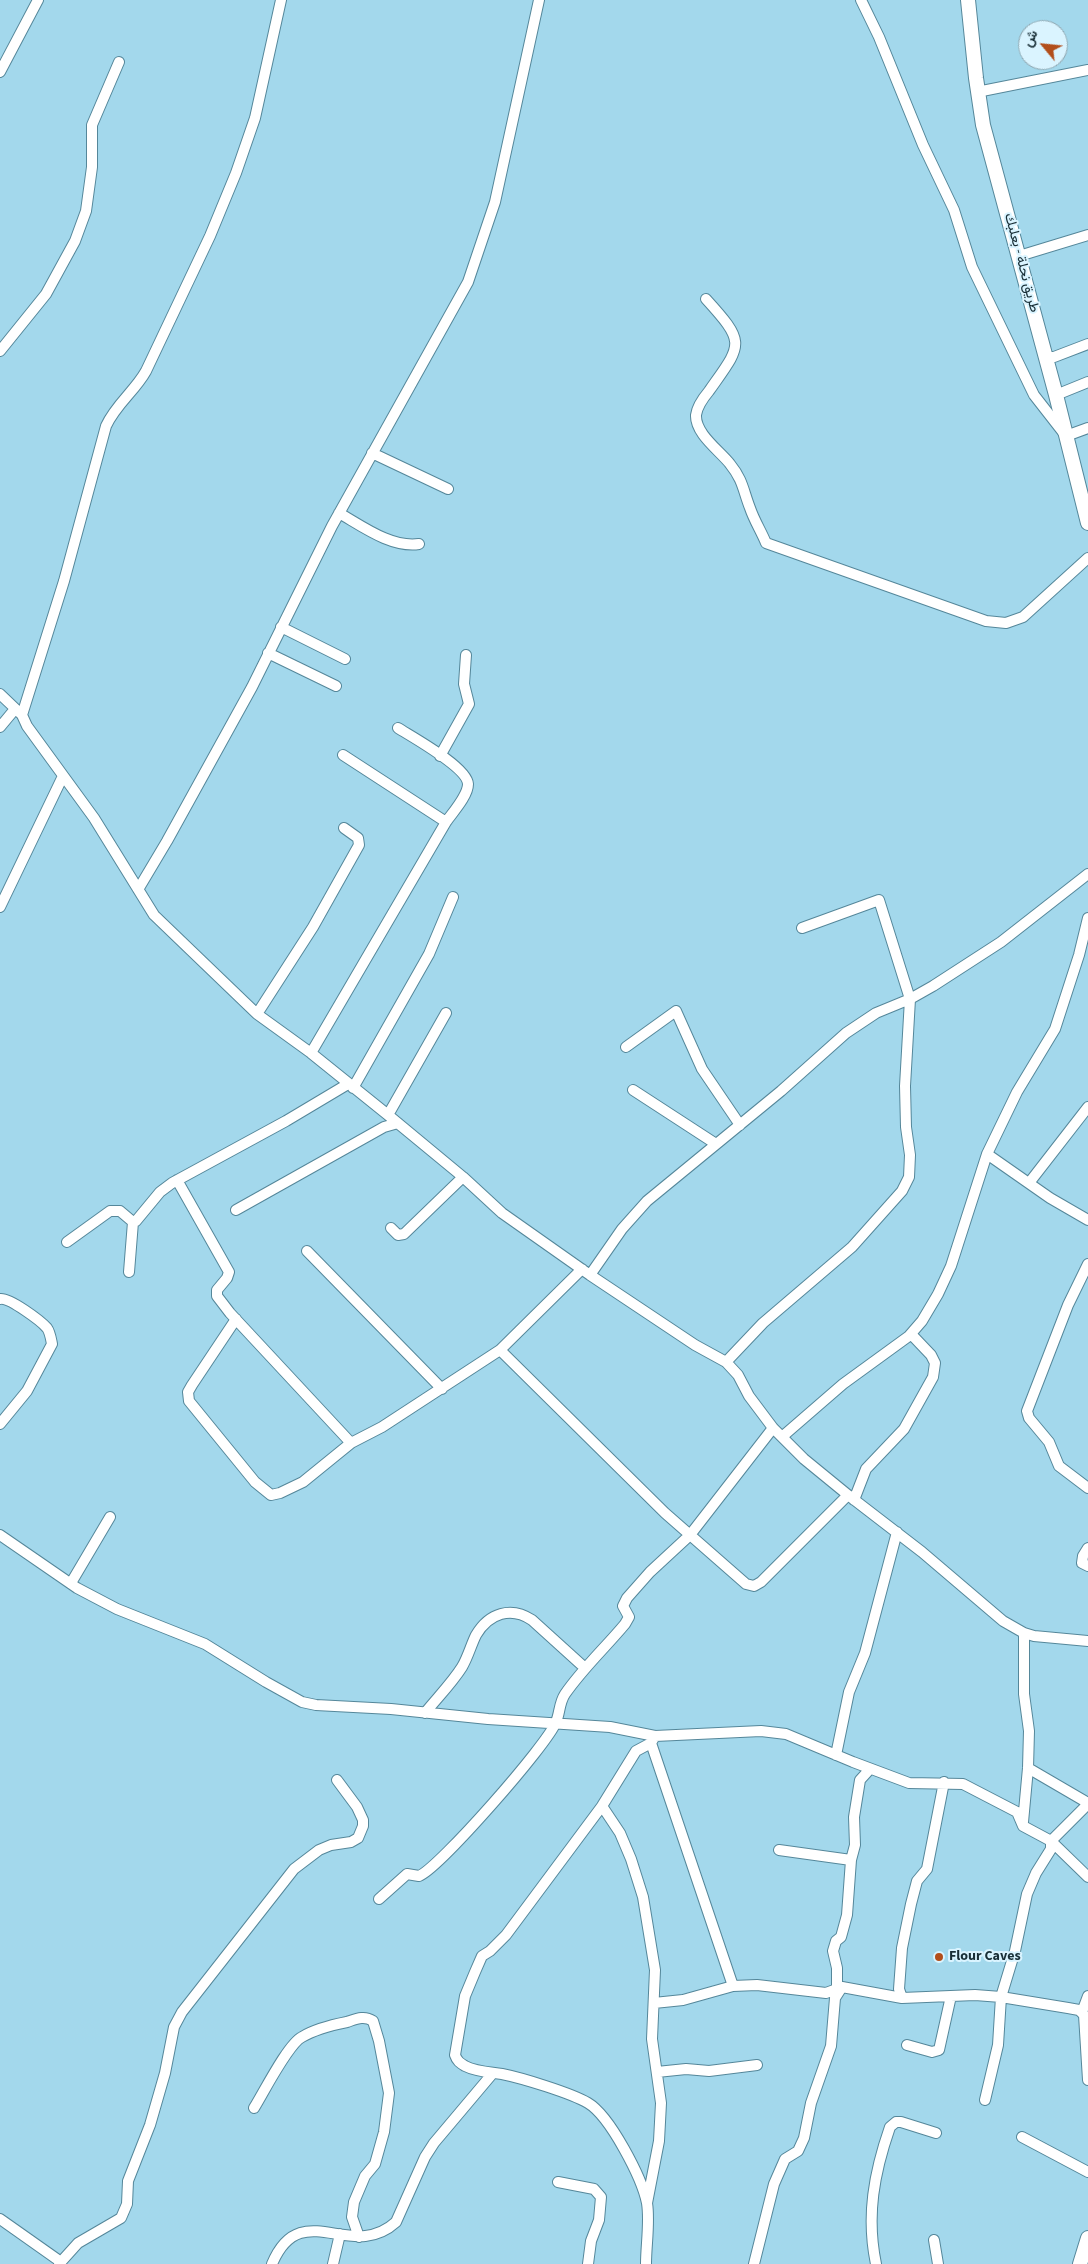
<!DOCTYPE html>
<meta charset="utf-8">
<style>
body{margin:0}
#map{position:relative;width:1088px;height:2264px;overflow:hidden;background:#a3d8ec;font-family:"Source Sans 3",Vazirmatn,sans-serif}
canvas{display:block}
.north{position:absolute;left:1018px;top:20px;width:50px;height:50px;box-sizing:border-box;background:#daf4ff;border:1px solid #8da5af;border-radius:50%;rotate:298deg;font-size:14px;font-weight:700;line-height:20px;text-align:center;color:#192f37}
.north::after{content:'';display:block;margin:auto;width:18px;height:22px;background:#b24e1b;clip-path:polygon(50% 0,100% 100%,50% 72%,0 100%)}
</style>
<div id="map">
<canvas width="1088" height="2264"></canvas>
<div class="north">ش</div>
</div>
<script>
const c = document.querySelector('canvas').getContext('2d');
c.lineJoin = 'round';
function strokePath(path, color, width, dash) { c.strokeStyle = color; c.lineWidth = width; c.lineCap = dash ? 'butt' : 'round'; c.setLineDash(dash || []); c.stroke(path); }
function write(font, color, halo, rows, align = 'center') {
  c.font = font + ' "Source Sans 3",Vazirmatn,sans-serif'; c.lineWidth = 4; c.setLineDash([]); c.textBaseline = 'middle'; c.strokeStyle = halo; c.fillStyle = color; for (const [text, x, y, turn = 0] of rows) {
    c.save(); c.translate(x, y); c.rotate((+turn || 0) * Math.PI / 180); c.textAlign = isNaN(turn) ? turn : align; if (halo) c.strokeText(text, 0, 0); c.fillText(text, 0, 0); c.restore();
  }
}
const street = new Path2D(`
 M861,0L879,37L923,145L954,210L972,267L1034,395L1066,436L1088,428
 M0,72L38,0
 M977,92L1088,70
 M1019,256L1088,235
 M706,299C747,344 742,344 709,391C704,397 697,407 696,415C695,434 720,451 730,464C743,480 743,490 750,508C754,520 761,531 766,543L986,621L1006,623L1023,617L1088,558
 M0,351L46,294L75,241L86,211L92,167V125L119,62
 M1046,357H1054L1088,344
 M1056,395L1088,382
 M372,453L448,489
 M339,513C362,526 391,548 419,544
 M281,627L345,659
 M268,653L336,686
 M0,694L22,715L27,726L94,818L154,915L257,1014L311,1053L388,1115L463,1177L502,1213L590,1275L695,1345L726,1362L738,1375L749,1396L773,1428L804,1459L848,1495L922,1552L1003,1621L1024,1633L1034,1636L1088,1641
 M22,715L64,581L106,426C116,404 135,391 146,371L210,236L236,173L255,118L281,0
 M0,727L15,709
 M343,755L446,822
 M440,756L469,704L464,684L466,655
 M139,888L167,841L252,687L332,526L468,282L495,202L539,0
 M0,907L63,776
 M257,1014L313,927L359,845L358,838L344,828
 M626,1047L676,1011L702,1069L740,1125
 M311,1053L446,822C453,812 468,796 468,784C467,767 412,737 398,728
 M353,1088L429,954L453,897
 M633,1090L716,1144
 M388,1115L446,1013
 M987,1154L1050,1198L1088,1220
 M177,1180L229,1272L227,1278L217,1290V1296L230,1313L351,1443
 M1029,1183L1088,1107
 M236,1210L384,1127L398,1123
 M391,1228L398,1235L404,1234L463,1177
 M67,1242L110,1211H120L133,1222L136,1221L160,1192L172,1183L286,1121L348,1084
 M307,1251L442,1389
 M1088,1264L1068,1305L1027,1411L1029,1418L1049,1442L1059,1466L1088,1488
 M129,1272L133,1222
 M590,1275L622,1229L647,1201L781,1091L846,1033L876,1013L910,999L933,986L1001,942L1088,874
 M0,1299C9,1297 41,1321 47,1328C50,1332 51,1339 52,1344L27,1391L0,1424
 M236,1319L192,1385L188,1392L189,1401L255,1482L271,1495L280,1493L303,1482L351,1443L382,1427L500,1350L582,1269
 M500,1350L665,1513L746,1584L754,1586L761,1582L848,1495
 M726,1362L763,1323L852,1247L902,1191L909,1177L910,1155L906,1127L905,1086L910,999L879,900L802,928
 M783,1436L843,1384L909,1336L922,1321L938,1294L951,1266L987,1154L1017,1092L1055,1029L1079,955L1088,918
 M854,1500L866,1469L904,1429L933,1377L935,1363L931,1355L911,1334
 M0,1535L77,1588L117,1609L205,1644L266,1682L302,1702L316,1705L391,1709L488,1719L610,1727L655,1736L761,1731L786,1734L853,1762L909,1783L963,1784L1017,1812L1023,1826L1051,1841L1088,1877
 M1088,1548L1083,1556L1082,1563L1088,1566
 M71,1583L110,1517
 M425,1713C437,1698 452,1683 462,1667C468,1657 471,1645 476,1635C489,1613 511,1606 532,1620L585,1668
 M651,1743L733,1986
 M836,1755L849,1692L865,1653L897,1532
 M1028,1768L1088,1803
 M602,1806L620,1833L631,1859L643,1897L655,1970L652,2039L661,2103L659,2141L647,2203
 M1023,1822L1028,1768L1029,1731L1024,1694V1633
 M779,1850L851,1860
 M379,1899L407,1874L419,1876C439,1868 548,1744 556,1722C560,1713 559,1703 565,1694C583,1668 605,1648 625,1624L629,1617L623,1606L627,1598L650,1572L690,1535L773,1428
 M837,1988V1968L833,1951L836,1941L841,1937L847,1915L851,1860L855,1845L854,1817L860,1780L870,1769
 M902,1998L899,1989L902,1948L911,1904L917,1881L927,1869L944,1782
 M654,2003L683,2000L733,1986L757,1985L826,1993L842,1987L902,1998L975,1995L1001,1997L1068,2008L1079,2010L1084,2015L1088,2080
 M1082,2012L1088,1996
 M907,2045L932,2052L939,2050L951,1996
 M657,2072L686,2069L709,2071L757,2065
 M985,2100L998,2045L1001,1997L1015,1951L1027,1894L1036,1873L1051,1849V1841L1088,1804
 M254,2108C264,2092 288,2044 302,2037C315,2029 332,2025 347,2022C356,2019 364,2015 373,2021L379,2041L389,2093L384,2132L375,2164L365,2176L354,2202L352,2217L359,2237
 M1022,2137L1088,2172
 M558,2182L594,2189L601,2197L599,2220L591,2241L588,2264
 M0,2219L61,2262
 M934,2240L938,2264
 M59,2264L78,2243L121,2218L127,2204L128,2181L150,2125L165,2073L174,2027L182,2012L294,1869L319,1850L331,1845L351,1842L358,1838L363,1826V1820L357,1807L337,1780
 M272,2264C301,2195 351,2263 396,2222L425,2157L434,2143L493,2073
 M333,2264L340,2234
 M646,2264C646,2245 650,2222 647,2203C642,2178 610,2116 588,2103C571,2093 522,2078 502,2074C489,2072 477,2072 465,2066C460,2063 457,2061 455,2055L465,1996L475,1972L482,1956L490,1951L506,1935L602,1806L636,1751L651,1743L655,1736
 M754,2264L774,2184L785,2159L798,2151L804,2138L811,2103L831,2046L835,1998L842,1987
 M876,2264C866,2216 874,2173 890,2127L896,2122H901L936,2133`);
const secondary = new Path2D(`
 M968,0L976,78L983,125L1056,395L1088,523
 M1080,2264L1088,2238`);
const markers = [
 [939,1957,5,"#b24e1b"]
];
const streetNames = [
 ["طريق نحلة - بعلبك",1021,263,75]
];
const poiNames = [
 ["Flour Caves",949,1957]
];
strokePath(street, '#55879a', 12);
strokePath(secondary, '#55879a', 16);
strokePath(street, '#fff', 10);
strokePath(secondary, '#fff', 14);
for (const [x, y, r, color] of markers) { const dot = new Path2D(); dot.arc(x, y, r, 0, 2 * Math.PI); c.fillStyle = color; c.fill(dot); strokePath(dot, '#daf4ff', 2); }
write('14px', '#192f37', '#daf4ff', streetNames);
write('bold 14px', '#192f37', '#daf4ff', poiNames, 'left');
</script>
